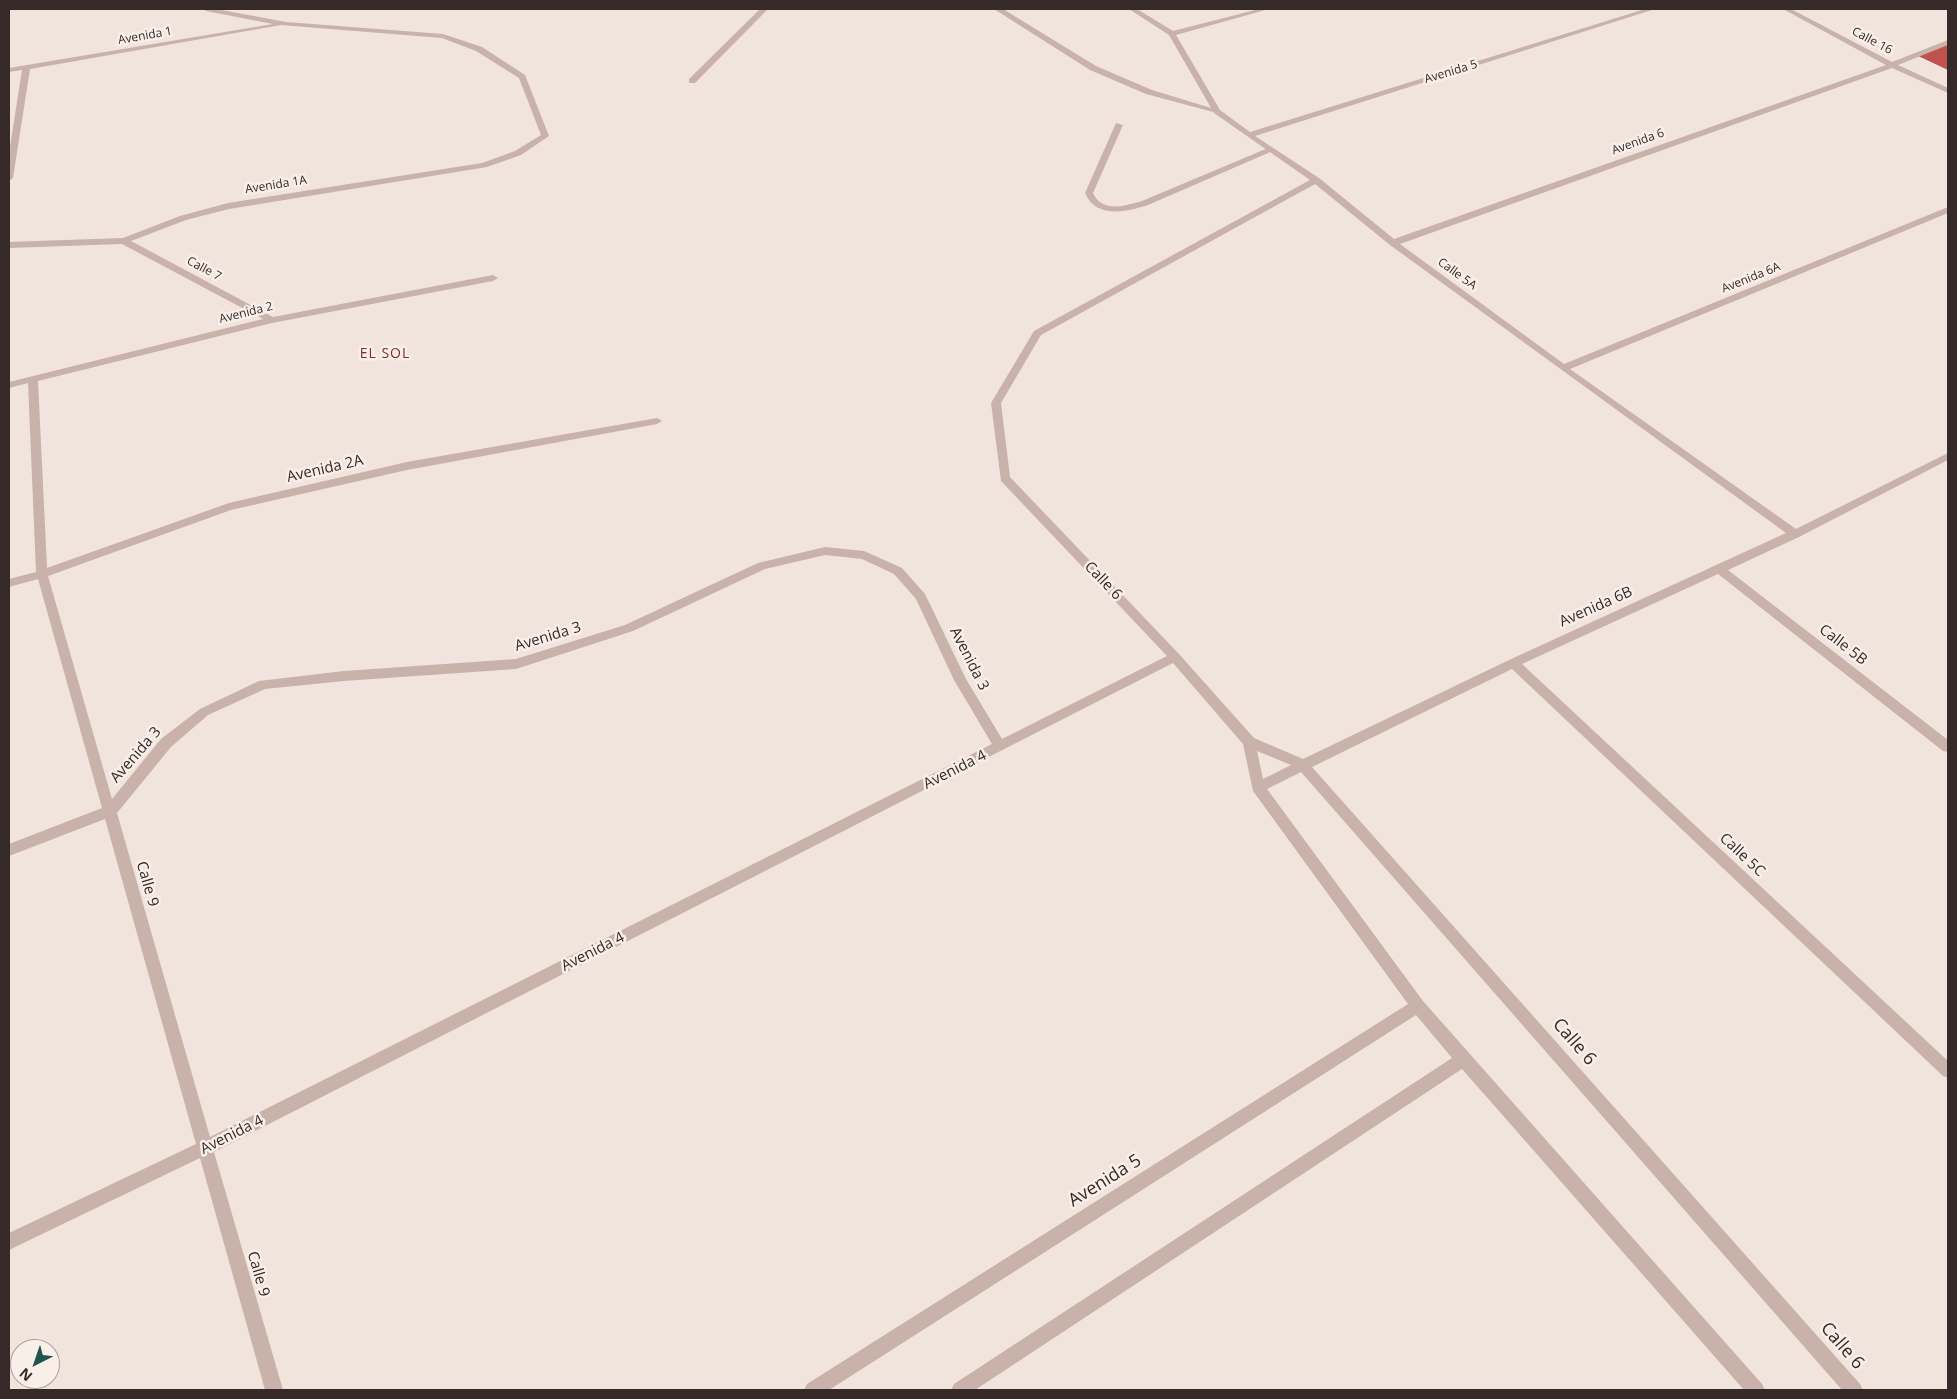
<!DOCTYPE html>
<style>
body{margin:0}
#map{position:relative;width:1957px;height:1399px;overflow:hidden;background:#f1e4dd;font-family:"Open Sans",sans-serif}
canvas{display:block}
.frame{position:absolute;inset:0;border:10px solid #362a29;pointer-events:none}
.north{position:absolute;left:10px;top:1339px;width:50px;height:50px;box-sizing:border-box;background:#f9efe9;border:1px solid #aba09c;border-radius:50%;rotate:221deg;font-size:14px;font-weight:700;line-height:20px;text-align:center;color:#362a29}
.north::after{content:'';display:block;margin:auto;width:18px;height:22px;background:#20554f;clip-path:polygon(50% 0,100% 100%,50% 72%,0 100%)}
</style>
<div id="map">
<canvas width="1957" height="1399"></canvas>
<div class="frame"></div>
<div class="north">N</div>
</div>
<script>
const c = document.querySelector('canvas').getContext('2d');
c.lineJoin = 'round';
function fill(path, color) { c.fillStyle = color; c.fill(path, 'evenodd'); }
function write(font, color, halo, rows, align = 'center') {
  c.font = font + ' "Open Sans",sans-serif'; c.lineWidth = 5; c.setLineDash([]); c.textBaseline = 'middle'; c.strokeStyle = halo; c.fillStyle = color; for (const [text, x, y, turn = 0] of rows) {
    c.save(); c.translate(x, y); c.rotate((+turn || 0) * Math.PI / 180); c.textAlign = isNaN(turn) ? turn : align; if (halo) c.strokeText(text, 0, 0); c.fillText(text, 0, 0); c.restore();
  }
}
const building = new Path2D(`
 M1947,45L1948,46V70L1916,55Z`);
const lane = new Path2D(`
 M760,9H768L695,83H689V79Z
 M994,9H1003L1096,66L1152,90L1221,111L1217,113L1146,94L1090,70Z
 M1116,123L1123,125L1093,193C1102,213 1125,206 1142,201L1268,148L1275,150L1148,205C1126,212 1096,219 1085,193Z`);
const street = new Path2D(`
 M203,9H216L286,22L443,34L482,47L525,75L549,136L521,155L487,167L229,209L186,220L131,241L273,317L493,275L498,278L493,281L272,323L38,381L47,568L229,503L407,462L657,418L662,421L657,424L407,470L231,510L48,576L112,799L161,739L200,709L259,681L344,671L516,659L625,625L758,563L825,547L864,551L902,568L925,594L966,679L1002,739L1167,656L1001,481L991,403L1034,331L1310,180L1214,113L1169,35L1129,9H1137L1173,31L1259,9H1269L1176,35L1220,110L1250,132L1645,9H1655L1255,136L1319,178L1394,239L1886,65L1783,9H1791L1892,62L1948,40V45L1898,65L1948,88V93L1892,68L1400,244L1564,364L1948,207V213L1570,369L1796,529L1948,453V460L1799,537L1728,570L1948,740V752L1943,751L1718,574L1522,664L1948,1061V1078L1943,1076L1512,669L1312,767L1860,1384L1863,1390H1842L1301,772L1267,789L1423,1001L1762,1384L1765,1390H1744L1462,1069L975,1390H951L954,1384L1452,1058L1416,1015L829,1390H804L807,1384L1408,1004L1253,791L1243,744L1173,663L214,1152L283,1390H265L200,1158L9,1250V1233L196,1144L105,819L9,856V844L102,808L38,579L9,587V579L36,572L28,383L9,388V382L263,319L122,244L9,248V242L123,238L180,216L228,203L482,163L515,151L541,135L519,78L476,51L442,38L281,25L30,69L13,178L9,181V153L22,70L9,72V68L273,24L206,11ZM1315,184L1390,245L1786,533L1509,660L1303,759L1254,738L1179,654L1010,477L1001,403L1041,335ZM825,555L862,559L894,574L916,599L954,680L992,744L210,1137L117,813L171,747L208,715L265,689L344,681L516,669L633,631L765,569ZM1257,751L1291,765L1263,779Z`);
const farStreetnames = [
 ["Avenida 1",145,36,-10],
 ["Calle 16",1872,41,28],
 ["Avenida 5",1451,72,-17],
 ["Avenida 6",1638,142,-20],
 ["Avenida 1A",276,185,-9],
 ["Calle 7",204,269,28],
 ["Calle 5A",1457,274,36],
 ["Avenida 6A",1751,278,-22],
 ["Avenida 2",246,313,-14]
];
const farNeighbourhoodnames = [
 ["EL SOL",385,354]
];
const streetNames = [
 ["Avenida 2A",325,469,-13],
 ["Calle 6",1103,581,46],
 ["Avenida 6B",1596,607,-24],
 ["Avenida 3",548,637,-17],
 ["Calle 5B",1843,645,38],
 ["Avenida 3",969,659,63],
 ["Avenida 3",136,755,-49],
 ["Avenida 4",955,770,-27],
 ["Calle 5C",1742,855,43],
 ["Calle 9",147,884,74],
 ["Avenida 4",593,952,-27],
 ["Avenida 4",232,1135,-27],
 ["Calle 9",258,1274,74]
];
const nearStreetnames = [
 ["Calle 6",1574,1042,49],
 ["Avenida 5",1105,1181,-32],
 ["Calle 6",1842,1346,49]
];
fill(building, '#bf524d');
fill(lane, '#c8b2a9');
fill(street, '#c8b2a9');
write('12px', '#362a29', '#f9efe9', farStreetnames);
c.letterSpacing = '1px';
write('14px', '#812a26', '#f9efe9', farNeighbourhoodnames);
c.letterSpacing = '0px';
write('15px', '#362a29', '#f9efe9', streetNames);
write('18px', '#362a29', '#f9efe9', nearStreetnames);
</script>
